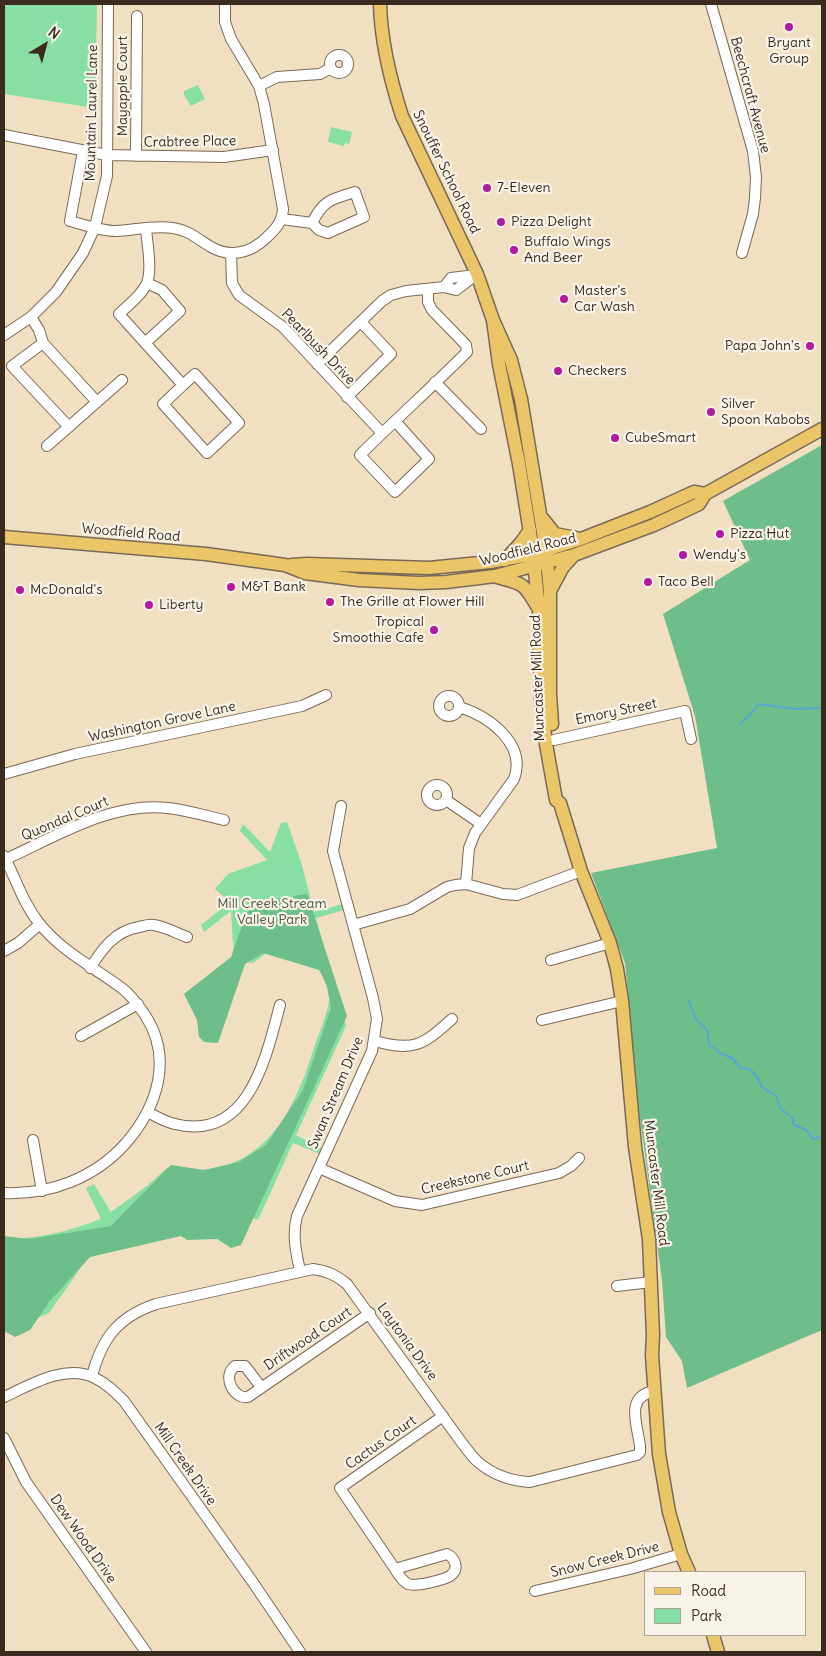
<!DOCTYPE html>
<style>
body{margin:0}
#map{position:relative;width:826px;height:1656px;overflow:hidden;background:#f1dfc1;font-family:Delius,sans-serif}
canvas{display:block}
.frame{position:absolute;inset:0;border:5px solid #3b2a1e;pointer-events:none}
.legend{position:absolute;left:644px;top:1571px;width:162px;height:65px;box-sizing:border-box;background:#f7f3e8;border:1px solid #aca397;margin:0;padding:6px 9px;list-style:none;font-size:15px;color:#3b2a1e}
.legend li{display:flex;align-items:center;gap:10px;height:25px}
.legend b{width:25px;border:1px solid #aca397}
.north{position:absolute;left:20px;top:20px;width:50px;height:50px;-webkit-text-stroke:4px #f7f3e8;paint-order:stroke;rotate:37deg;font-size:14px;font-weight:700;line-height:20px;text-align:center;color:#3b2a1e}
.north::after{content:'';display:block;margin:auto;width:18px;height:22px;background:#3b2a1e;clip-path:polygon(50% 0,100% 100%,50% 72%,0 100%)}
</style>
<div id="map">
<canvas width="826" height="1656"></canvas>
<div class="frame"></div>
<ul class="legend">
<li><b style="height:6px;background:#ebc669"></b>Road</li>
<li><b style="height:14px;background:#87dfa4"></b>Park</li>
</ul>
<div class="north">N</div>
</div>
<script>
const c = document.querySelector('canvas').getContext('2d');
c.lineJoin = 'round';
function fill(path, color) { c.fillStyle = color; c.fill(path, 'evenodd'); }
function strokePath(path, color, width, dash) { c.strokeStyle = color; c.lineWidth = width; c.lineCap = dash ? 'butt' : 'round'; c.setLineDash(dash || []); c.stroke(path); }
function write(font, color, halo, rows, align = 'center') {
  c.font = font + ' Delius,sans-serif'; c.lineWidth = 4.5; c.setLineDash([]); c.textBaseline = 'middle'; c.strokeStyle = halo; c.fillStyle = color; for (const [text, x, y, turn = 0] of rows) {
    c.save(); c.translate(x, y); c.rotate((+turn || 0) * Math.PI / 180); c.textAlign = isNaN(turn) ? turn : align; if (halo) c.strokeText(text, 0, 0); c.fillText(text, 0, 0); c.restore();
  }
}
const green = new Path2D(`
 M4,4H97L95,108L4,94Z
 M198,85L205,99L191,106L184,95V91Z
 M331,127L352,132L349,144L345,143L344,146L328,142Z
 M287,822L301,862L314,912L343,904L344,910L316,918L346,1026L296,1135L323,1149L320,1154L293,1143L258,1220L249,1217L91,1253L49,1313L4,1332V1238C37,1240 69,1231 101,1219L86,1188L94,1184L111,1212L147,1186L168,1167C184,1169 201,1172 217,1168C271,1155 295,1106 311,1057C314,1047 330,1007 329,999C328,989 323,977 320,966L268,952L253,963L234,960L231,911L204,932L201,925L230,902L215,889L228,874L267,860L240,831L243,824L270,852L281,823Z`);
const forest = new Path2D(`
 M822,445V1330L687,1388L682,1361L666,1337L662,1280L639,1111L625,963L591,873L717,848L695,716L663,614L750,560L723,501Z
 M307,894L347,1016L241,1245L231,1248L217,1239L187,1240L181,1236L90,1257L49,1302L30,1330L15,1337L4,1331V1236L29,1239L111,1226L171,1165L204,1170L239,1162L266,1145L303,1090L331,1008L327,985L319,970L263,953L245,964L218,1043L204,1042L199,1037L197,1020L184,994L231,957L247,912L277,899Z`);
const stream = new Path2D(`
 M740,724L752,713L758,704L795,709L822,708
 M688,999L696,1019L707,1030L709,1044L720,1053L732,1058L741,1068L750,1069L757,1077L762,1087L776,1096L781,1109L793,1118V1124L806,1130L813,1139L822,1137`);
const minor = new Path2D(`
 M711,4L753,151L756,177L755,198L753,214L742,253
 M330 64a9 9 0 1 1 18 0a9 9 0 1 1-18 0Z
 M259,86L277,77L320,74L331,68
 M4,135L107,155L224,157L273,150
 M83,151L70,221C85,225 101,231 116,231C134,230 154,225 173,228C188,230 198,239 211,247C230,258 251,253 266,238C276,229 282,222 283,209L264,104L259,86L231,39L225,22V4
 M136,156L137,16
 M282,219L312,223L319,230L328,233L364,217L355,192C331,200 324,199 312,223
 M146,229C147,243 153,272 146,285C140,297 128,305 119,314L183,385L195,374L239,423L207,453L163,404L183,385
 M231,253L232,283L239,295L283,327L382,433
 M444,287L451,278L476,275
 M31,317L39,330L43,343L97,402L47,446
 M4,335L31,317L56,292L83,253L95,227L107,176L108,4
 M43,343L12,366L69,427
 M145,343L180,311L162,290L147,283
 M317,364L382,301L391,295L406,291L444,287L456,290L477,274
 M435,382L481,429
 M347,397L391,354L361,322
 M97,402L122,380
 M395,421L429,459L395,492L360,455C395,420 432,387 467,352L466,345L432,310L428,302V289
 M439 706a10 10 0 1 1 20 0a10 10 0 1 1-20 0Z
 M459,707C489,716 527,744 514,779L475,833L469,848L466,884
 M554,740L685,711L691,739
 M4,774L75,754L302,706L326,695
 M427 795a10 10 0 1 1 20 0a10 10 0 1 1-20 0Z
 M446,800L481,824
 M4,856C16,879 23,903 39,923C62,952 94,967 123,989C132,996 138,1005 145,1015C173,1058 158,1106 126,1143C95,1178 50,1195 4,1193
 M6,859C55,837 112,801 168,808C187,810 206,816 224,820
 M353,925L410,909L447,887L455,885L466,884L503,894L517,895L581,871
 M4,951L18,943L40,924
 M551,960L610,943
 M90,968C103,948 115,931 139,927C144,926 149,924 154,925C166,927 176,933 187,937
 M542,1020L622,1001
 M81,1036L138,1004
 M375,1041C414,1052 423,1045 452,1019
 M147,1112C156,1116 165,1122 175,1124C249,1142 266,1057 280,1005
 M33,1140L42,1191
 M319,1168L395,1201L422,1205L559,1173L571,1166L579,1158
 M300,1271C296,1252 292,1235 297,1216L372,1051L377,1019L373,998L333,851L341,806
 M617,1286L651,1282
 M92,1376C102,1338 118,1317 156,1304L313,1269C327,1271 336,1275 347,1284L462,1443C467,1449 472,1457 478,1462C492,1474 511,1481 530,1482L637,1455L640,1452V1446C637,1423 625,1397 654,1391
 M261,1387L245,1366H235C221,1377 235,1400 248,1397L370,1313
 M4,1397C30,1385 65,1364 93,1377C106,1383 115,1392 124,1401L252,1581L300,1652
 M4,1438L26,1482L146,1652
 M395,1569L447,1554C455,1558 460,1569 450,1576C443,1580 416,1587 408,1584C402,1581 398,1574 395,1569L340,1488L443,1416
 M535,1591L630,1569L681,1554`);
const major = new Path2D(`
 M380,4C381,43 390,79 402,116L477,274L493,320L511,360L521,399L546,550L550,591V694L552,724
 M493,320L499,364L519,464L532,545L539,608L541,701L546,744L556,800L560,803L581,871L610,943L617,969L622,1001L635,1147L649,1239L653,1335L652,1355L659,1454L669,1512L681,1554L689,1572
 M542,518L555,534L576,538
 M4,537L206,554L285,565L305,573L359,580L419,583L446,582L495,576L574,555L654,525L680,513L699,504L705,494L822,429
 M505,560L520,544L530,530
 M291,565L308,564L429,568L490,562L533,554L581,539L650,512L694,492L705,494
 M497,577C523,584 523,582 537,606
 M550,591L563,567L574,555
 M713,1635L718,1652`);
const markers = [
 [789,27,5,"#b5179e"],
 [487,188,5,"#b5179e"],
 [501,222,5,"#b5179e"],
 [514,250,5,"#b5179e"],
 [564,299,5,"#b5179e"],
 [810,346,5,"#b5179e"],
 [558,371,5,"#b5179e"],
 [711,412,5,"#b5179e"],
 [615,438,5,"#b5179e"],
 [720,534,5,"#b5179e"],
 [683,555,5,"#b5179e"],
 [648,582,5,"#b5179e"],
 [231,587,5,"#b5179e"],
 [20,590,5,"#b5179e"],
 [330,602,5,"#b5179e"],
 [149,605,5,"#b5179e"],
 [434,630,5,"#b5179e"]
];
const poiNames = [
 ["Bryant",789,43,"center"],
 ["Group",789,59,"center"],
 ["7-Eleven",497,188],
 ["Pizza Delight",511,222],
 ["Buffalo Wings",524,242],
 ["And Beer",524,258],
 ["Master's",574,291],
 ["Car Wash",574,307],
 ["Papa John's",800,346,"right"],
 ["Checkers",568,371],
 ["Silver",721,404],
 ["Spoon Kabobs",721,420],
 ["CubeSmart",625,438],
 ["Pizza Hut",730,534],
 ["Wendy's",693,555],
 ["Taco Bell",658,582],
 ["M&T Bank",241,587],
 ["McDonald's",30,590],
 ["The Grille at Flower Hill",340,602],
 ["Liberty",159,605],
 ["Tropical",424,622,"right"],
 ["Smoothie Cafe",424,638,"right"]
];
const streetNames = [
 ["Mayapple Court",123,86,-90],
 ["Beechcraft Avenue",750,95,75],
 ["Mountain Laurel Lane",92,113,-89],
 ["Crabtree Place",190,142,-1],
 ["Snouffer School Road",446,172,64],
 ["Pearlbush Drive",318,347,46],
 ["Woodfield Road",131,533,5],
 ["Woodfield Road",528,550,-14],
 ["Muncaster Mill Road",538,678,-92],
 ["Emory Street",616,712,-12],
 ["Washington Grove Lane",162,722,-12],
 ["Quondal Court",65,819,-23],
 ["Swan Stream Drive",336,1093,-67],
 ["Creekstone Court",475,1178,-13],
 ["Muncaster Mill Road",656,1183,83],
 ["Driftwood Court",308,1339,-34],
 ["Laytonia Drive",407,1342,54],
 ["Cactus Court",381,1443,-35],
 ["Mill Creek Drive",185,1464,55],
 ["Dew Wood Drive",83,1539,55],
 ["Snow Creek Drive",605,1560,-14]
];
const parkNames = [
 ["Mill Creek Stream",272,904],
 ["Valley Park",272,920]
];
fill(green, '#87dfa4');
fill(forest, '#6dbe8a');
strokePath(stream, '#56a8d1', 2);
strokePath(minor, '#7b6957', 12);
strokePath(major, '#7b6957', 15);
strokePath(minor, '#fff', 10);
strokePath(major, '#ebc669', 12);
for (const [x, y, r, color] of markers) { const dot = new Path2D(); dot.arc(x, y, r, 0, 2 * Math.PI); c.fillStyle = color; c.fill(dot); strokePath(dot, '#f7f3e8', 2); }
write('14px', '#3b2a1e', '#f7f3e8', poiNames, 'left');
write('14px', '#3b2a1e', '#f7f3e8', streetNames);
write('14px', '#4e5740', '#f7f3e8', parkNames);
</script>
